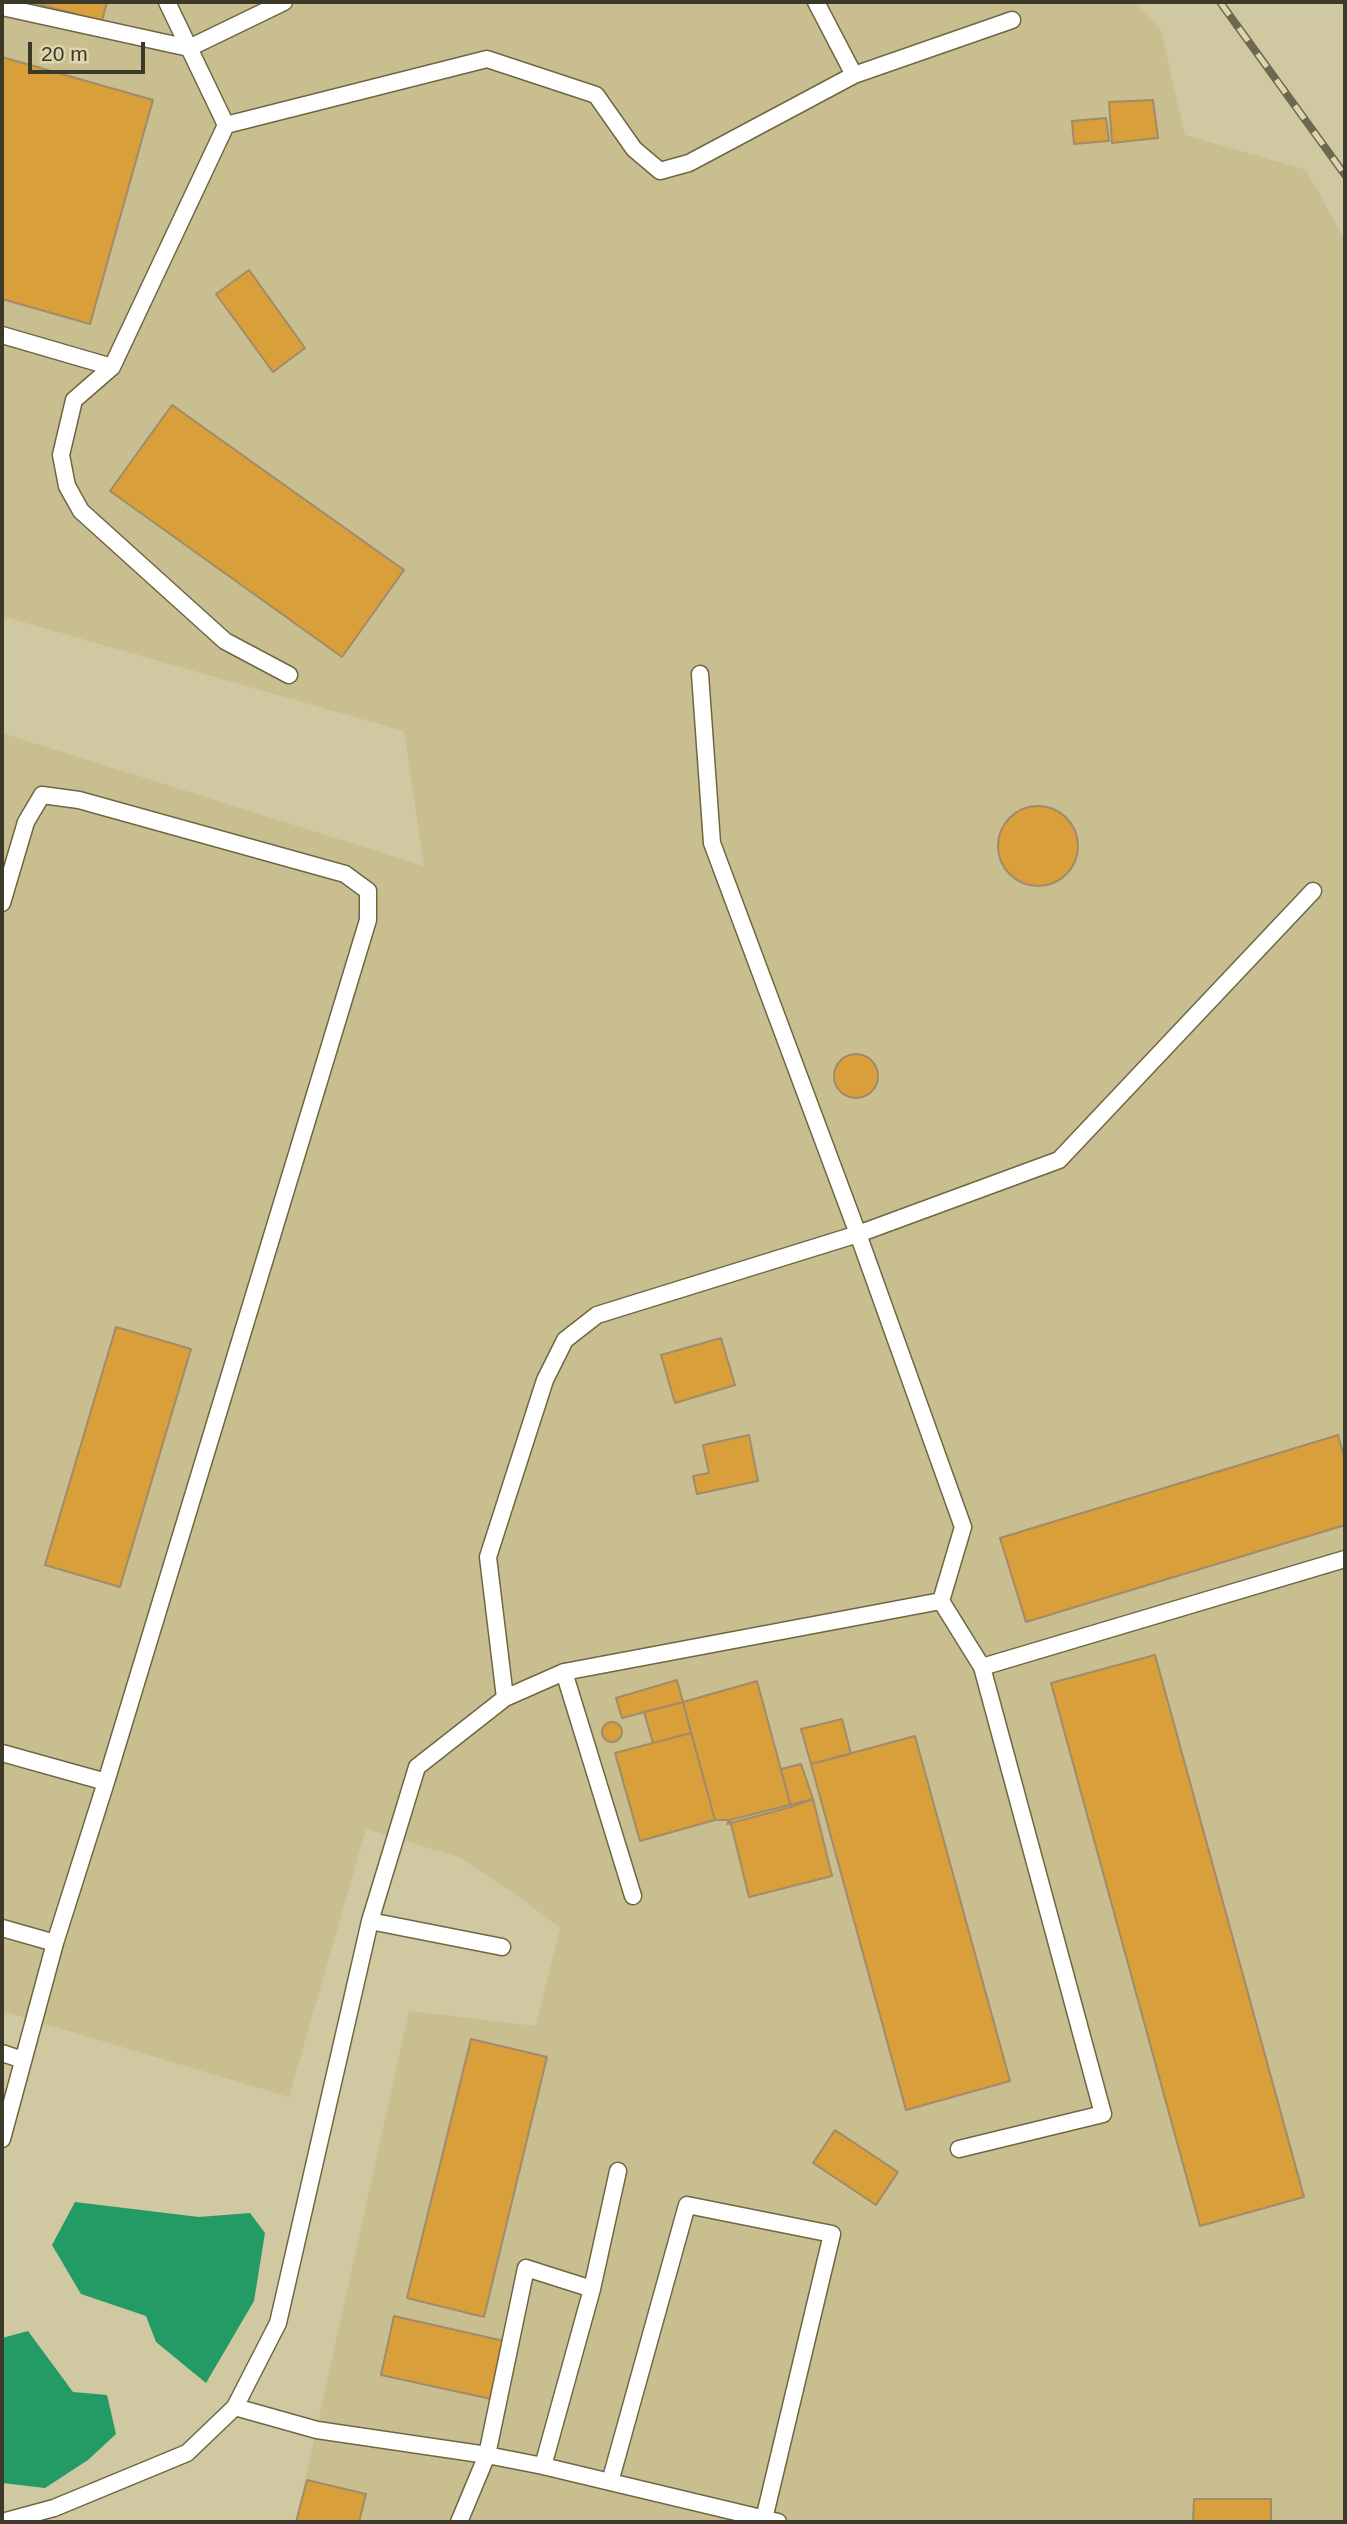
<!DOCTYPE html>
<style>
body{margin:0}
#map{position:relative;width:1347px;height:2524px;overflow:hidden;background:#d0c8a0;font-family:Helvetica,sans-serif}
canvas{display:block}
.frame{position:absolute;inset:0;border:4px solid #3c3928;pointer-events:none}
.scale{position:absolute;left:28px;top:42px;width:117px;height:32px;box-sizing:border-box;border:4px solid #3c3928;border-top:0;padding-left:9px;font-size:21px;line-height:24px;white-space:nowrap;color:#3c3928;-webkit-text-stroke:5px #ddd5ad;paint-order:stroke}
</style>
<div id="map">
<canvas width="1347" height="2524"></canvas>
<div class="frame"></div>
<div class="scale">20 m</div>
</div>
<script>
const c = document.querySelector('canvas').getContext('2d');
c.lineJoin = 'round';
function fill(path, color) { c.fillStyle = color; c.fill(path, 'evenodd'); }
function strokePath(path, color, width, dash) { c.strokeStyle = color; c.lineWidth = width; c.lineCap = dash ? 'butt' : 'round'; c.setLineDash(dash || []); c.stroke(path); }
const built = new Path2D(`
 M2,2H1133L1160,27L1185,135L1306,170L1345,240V2522H296L409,2011L536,2026L560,1928L514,1893L459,1857L366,1829L289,2097L2,2011V733L424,866L404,731L2,616Z`);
const forest = new Path2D(`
 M75,2202L199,2217L250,2213L265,2233L254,2301L206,2383L156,2342L146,2316L81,2294L52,2245Z
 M28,2331L73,2392L107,2395L116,2434L88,2460L45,2488L2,2483V2338Z`);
const building = new Path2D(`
 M30,2H107L102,21Z
 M2,57L153,100L90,324L2,299Z
 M1153,100L1158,138L1112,143L1109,102Z
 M1106,118L1109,141L1074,144L1072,121Z
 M249,270L305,348L273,372L216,294Z
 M172,405L404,570L342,657L110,491Z
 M998 846a40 40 0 1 1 80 0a40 40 0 1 1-80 0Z
 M834 1076a22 22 0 1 1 44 0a22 22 0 1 1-44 0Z
 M116,1327L191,1349L120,1587L45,1565Z
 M721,1338L735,1385L675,1403L661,1355Z
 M749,1435L758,1481L697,1494L693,1476L709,1473L703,1445Z
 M1338,1435L1345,1460V1525L1026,1622L1000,1538Z
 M1155,1655L1304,2197L1200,2226L1051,1683Z
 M677,1680L683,1702L622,1718L616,1698Z
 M757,1681L791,1807L727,1824L730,1820H715L683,1702Z
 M683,1702L691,1733L653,1743L644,1712Z
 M842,1719L851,1754L811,1764L801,1729Z
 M602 1732a10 10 0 1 1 20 0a10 10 0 1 1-20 0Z
 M691,1733L715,1820L640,1841L615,1753Z
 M915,1736L1010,2081L906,2110L811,1764Z
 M801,1764L813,1799L791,1807L781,1769Z
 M813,1799L832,1876L749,1897L730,1820Z
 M471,2039L547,2057L484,2317L407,2298Z
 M835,2130L898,2172L876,2205L813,2163Z
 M394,2316L504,2341L491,2399L381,2375Z
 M307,2480L366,2494L359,2522H296Z
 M1194,2499H1271V2522H1193Z`);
const service = new Path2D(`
 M167,2L226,125L487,59L596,95L634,149L660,171L689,163L854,75L1012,20
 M816,2L854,75
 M2,7L189,48L284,2
 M226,125L112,367L74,400L61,455L67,486L81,511L225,641L289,675
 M2,335L112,367
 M700,674L712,843L858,1234L963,1527L941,1601
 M2,903L26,822L42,795L79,800L345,874L368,891V920L106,1782L55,1943L2,2139
 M982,1667L1345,1559
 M564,1672L633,1896
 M505,1698L488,1557L545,1380L565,1340L597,1315L858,1234L1059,1160L1313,891
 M2,1753L106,1782
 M370,1921L502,1947
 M2,1928L55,1943
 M2,2053L23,2060
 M235,2407L317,2430L487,2455L543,2466L778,2522
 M543,2466L592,2289L618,2171
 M610,2482L687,2205L832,2234L764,2519
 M2,2522L54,2508L187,2453L235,2407L278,2323L370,1921L417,1767L505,1698L564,1672L941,1601L982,1667L1103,2114L959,2149
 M459,2522L487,2455L526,2268L592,2289`);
const rail = new Path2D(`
 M1220,2L1345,175`);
fill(built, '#c8be90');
fill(forest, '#249b65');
fill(building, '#d89f3b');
strokePath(building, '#a18b69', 2);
strokePath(service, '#6f6742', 19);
strokePath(service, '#fff', 16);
strokePath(rail, '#6d6850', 8);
strokePath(rail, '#ddd5ad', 5, [16]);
</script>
